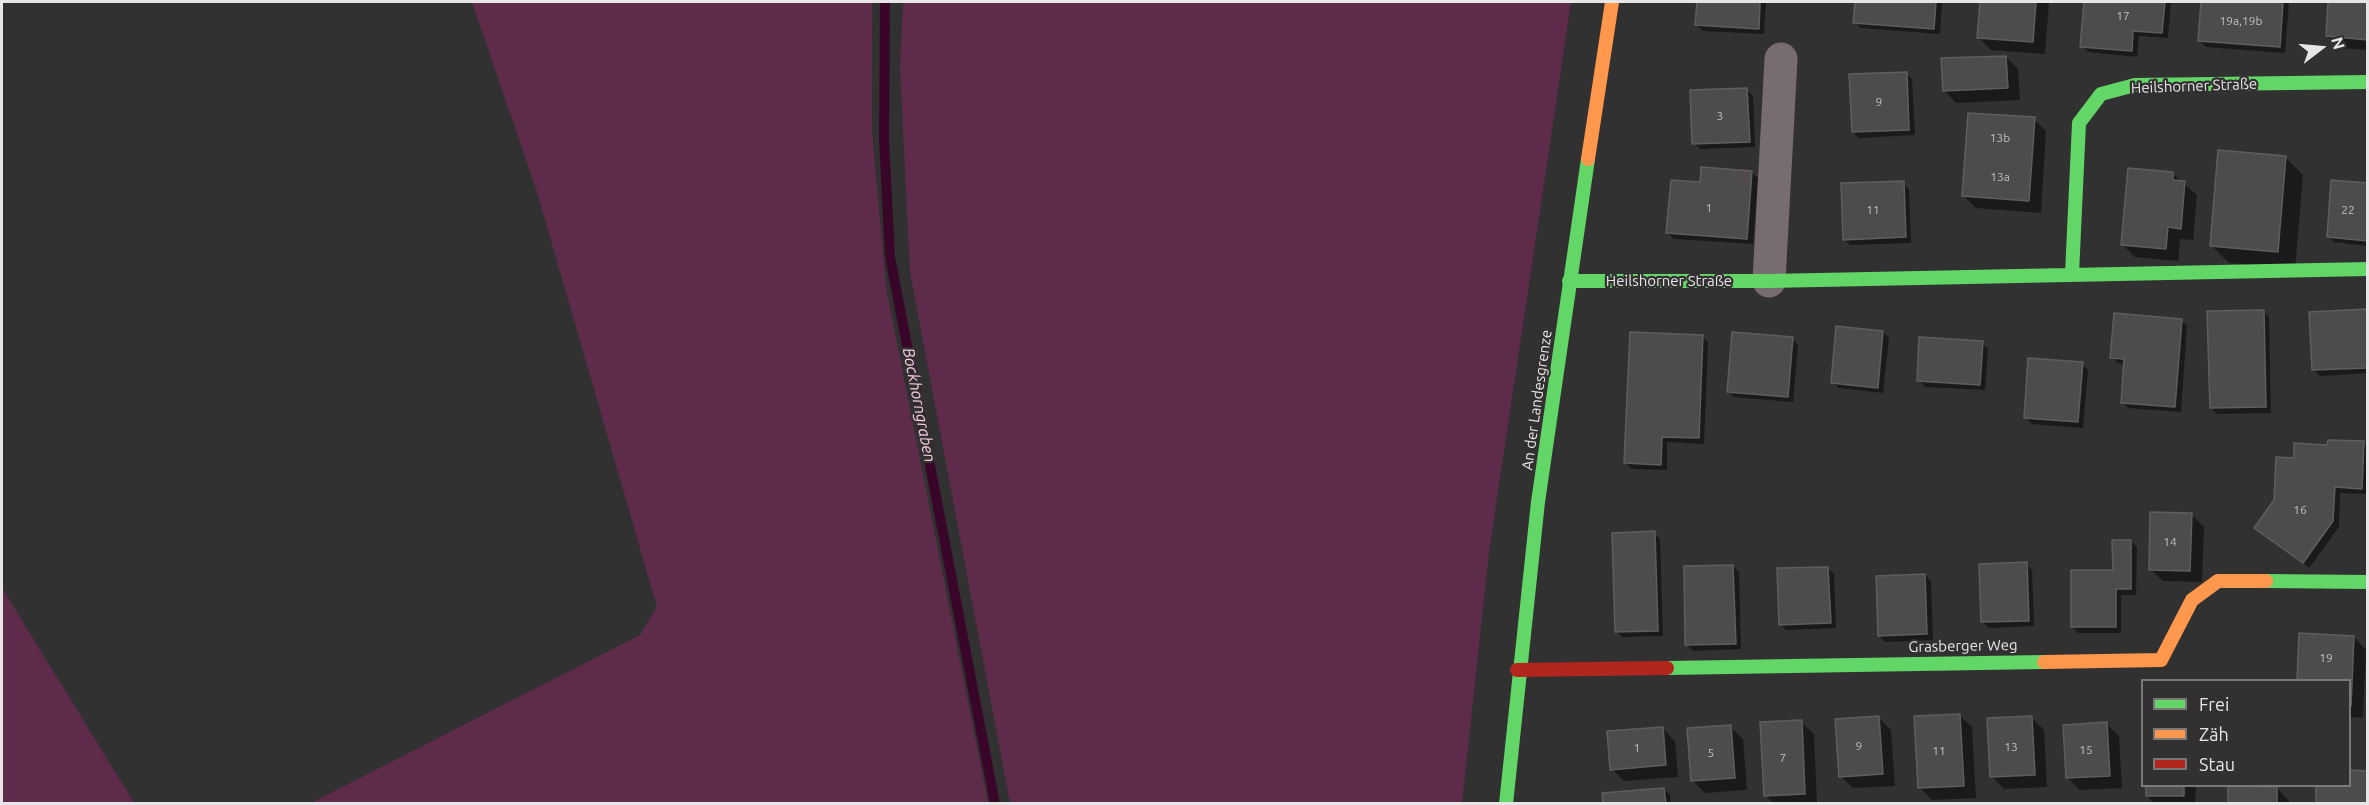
<!DOCTYPE html>
<meta charset="utf-8">
<style>
body{margin:0}
#map{position:relative;width:2369px;height:805px;overflow:hidden;background:#323131;font-family:Ubuntu,sans-serif}
canvas{display:block}
.frame{position:absolute;inset:0;border:3px solid #e7e5e6;pointer-events:none}
.legend{position:absolute;left:2141px;top:679px;width:210px;height:108px;box-sizing:border-box;background:#333031;border:2px solid #7b7879;margin:0;padding:8px 10px;list-style:none;font-size:18px;color:#e7e5e6}
.legend li{display:flex;align-items:center;gap:12px;height:30px}
.legend b{width:30px;border:2px solid #7b7879}
.north{position:absolute;left:2291px;top:18px;width:60px;height:60px;-webkit-text-stroke:4px #333031;paint-order:stroke;rotate:74deg;font-size:16px;font-weight:700;line-height:24px;text-align:center;color:#e7e5e6}
.north::after{content:'';display:block;margin:auto;width:21px;height:27px;background:#e7e5e6;clip-path:polygon(50% 0,100% 100%,50% 72%,0 100%)}
</style>
<div id="map">
<canvas width="2369" height="805"></canvas>
<div class="frame"></div>
<ul class="legend">
<li><b style="height:8px;background:#63d668"></b>Frei</li>
<li><b style="height:8px;background:#ff974d"></b>Zäh</li>
<li><b style="height:8px;background:#b3261e"></b>Stau</li>
</ul>
<div class="north">N</div>
</div>
<script>
const c = document.querySelector('canvas').getContext('2d');
c.lineJoin = 'round';
function fill(path, color) { c.fillStyle = color; c.fill(path, 'evenodd'); }
function strokePath(path, color, width, dash) { c.strokeStyle = color; c.lineWidth = width; c.lineCap = dash ? 'butt' : 'round'; c.setLineDash(dash || []); c.stroke(path); }
function write(font, color, halo, rows, align = 'center') {
  c.font = font + ' Ubuntu,sans-serif'; c.lineWidth = 4.5; c.setLineDash([]); c.textBaseline = 'middle'; c.strokeStyle = halo; c.fillStyle = color; for (const [text, x, y, turn = 0] of rows) {
    c.save(); c.translate(x, y); c.rotate((+turn || 0) * Math.PI / 180); c.textAlign = isNaN(turn) ? turn : align; if (halo) c.strokeText(text, 0, 0); c.fillText(text, 0, 0); c.restore();
  }
}
const green = new Path2D(`
 M472,2H872V131L886,288L988,803H311L640,635L657,607L537,192Z
 M903,2H1571L1489,552L1462,803H1010L910,272L900,68Z
 M2,588L133,801L135,803H2Z`);
const shadow = new Path2D(`
 M1698,2H1766L1764,34L1703,31L1697,25Z
 M1856,2H1942L1940,34L1861,28L1855,22Z
 M1982,2H2049L2045,54L1991,50L1979,38Z
 M2085,2H2171L2168,38L2139,36L2137,57L2088,52L2082,46Z
 M2203,2H2289L2285,53L2206,47L2200,41Z
 M2330,2H2368V50L2340,48L2327,36Z
 M2006,57L2018,69L2020,100L1956,103L1944,90Z
 M1906,73L1912,79L1915,135L1859,138L1853,132Z
 M1747,90L1753,96L1755,147L1700,149L1694,143Z
 M2034,119L2046,131L2041,213L1976,208L1964,196Z
 M2285,157L2303,175L2295,269L2229,263L2212,246Z
 M1752,172L1758,178L1753,244L1674,239L1668,233L1701,184Z
 M2173,174L2197,195L2193,240L2180,239L2178,261L2135,257L2122,244Z
 M1903,183L1909,189L1911,243L1850,245L1844,239Z
 M2368,184V246L2334,242L2328,236Z
 M2263,311L2269,317L2271,413L2217,414L2211,408Z
 M2368,311V373L2320,376L2314,370Z
 M2181,320L2187,326L2181,412L2128,408L2122,402L2125,364L2118,363L2112,357Z
 M1883,332L1889,338L1883,393L1839,388L1833,382Z
 M1702,336L1708,342L1704,444L1667,442V470L1632,469L1626,463Z
 M1792,338L1798,345L1793,402L1734,397L1728,391Z
 M1982,343L1988,349L1985,390L1925,387L1919,380Z
 M2082,364L2088,370L2083,428L2032,424L2026,418Z
 M2363,443L2368,447L2367,494L2340,493L2339,527L2309,568L2256,528L2275,500L2295,460L2329,447Z
 M2192,515L2204,527L2202,582L2163,581L2150,569Z
 M1654,533L1660,539L1663,636L1622,637L1616,631Z
 M2131,541L2137,547L2136,595H2121V633H2078L2072,627L2114,572Z
 M2026,564L2032,570L2034,626L1989,628L1983,622Z
 M1733,566L1739,572L1741,649L1693,651L1687,645Z
 M1828,568L1834,574L1836,628L1786,630L1780,624Z
 M1925,575L1931,581L1933,640L1885,642L1879,636Z
 M2300,635L2354,637L2366,650L2363,718L2350,717V680H2298Z
 M1959,715L1972,727L1976,798L1932,800L1920,788Z
 M1878,717L1891,730L1895,786L1853,788L1841,776Z
 M2032,718L2044,730L2047,787L2004,789L1992,776Z
 M1801,722L1814,734L1817,804H1774L1766,796Z
 M2106,724L2119,736L2122,788L2080,790L2068,778Z
 M1730,727L1743,739L1747,790L1705,793L1692,780Z
 M1662,728L1675,741L1678,777L1624,781L1612,769Z
 M2350,772H2368V804H2317L2318,786H2350Z
 M2148,786H2196L2195,804H2155L2147,796Z
 M2277,788L2289,801V804H2229Z
 M1664,789L1670,795L1671,804H1605Z`);
const stream = new Path2D(`
 M885,2L884,139L890,257L995,804`);
const building = new Path2D(`
 M1697,2H1760L1759,29L1695,25Z
 M1855,2H1936L1934,29L1853,23Z
 M1980,2H2036L2033,42L1977,38Z
 M2084,2H2165L2162,33L2133,31L2132,51L2080,47Z
 M2201,2H2283L2280,47L2198,41Z
 M2328,2H2368V40L2326,36Z
 M2006,56L2008,88L1943,91L1941,58Z
 M1907,72L1909,130L1852,132L1849,74Z
 M1747,88L1750,142L1692,144L1690,90Z
 M1968,113L2035,117L2029,201L1962,196Z
 M2218,150L2286,156L2278,252L2210,246Z
 M1701,167L1752,171L1747,239L1666,233L1671,180L1700,182Z
 M2128,168L2173,172V180L2185,181L2181,229L2168,227L2166,249L2121,245Z
 M2331,180L2368,183V241L2327,237Z
 M1904,181L1906,237L1843,240L1841,183Z
 M2368,309V368L2312,370L2309,312Z
 M2264,310L2266,407L2210,408L2207,311Z
 M2114,313L2182,319L2175,407L2121,403L2124,359L2110,358Z
 M1836,326L1883,331L1878,388L1831,383Z
 M1630,332L1703,335L1699,438L1662,437L1661,465L1624,463Z
 M1732,332L1793,337L1788,397L1727,392Z
 M1919,337L1983,341L1980,385L1917,381Z
 M2028,358L2083,362L2078,422L2024,418Z
 M2328,440L2364,441L2362,489L2335,487L2333,521L2303,563L2254,528L2274,500L2276,457L2294,458V443L2327,445Z
 M2150,512L2192,513L2190,571L2149,570Z
 M1655,531L1658,631L1615,632L1612,533Z
 M2112,540H2131V589H2116V627H2071V570H2113Z
 M2027,562L2029,621L1981,622L1979,564Z
 M1733,565L1736,644L1685,645L1684,566Z
 M1828,567L1831,623L1779,625L1777,568Z
 M1925,574L1927,634L1878,636L1876,576Z
 M2299,633L2354,636L2351,706L2350,680H2297Z
 M1960,714L1964,786L1918,788L1914,716Z
 M1879,716L1883,774L1839,777L1835,719Z
 M2032,716L2035,775L1990,777L1987,718Z
 M1802,720L1805,794L1764,796L1760,722Z
 M2107,722L2110,776L2066,778L2063,725Z
 M1731,725L1735,778L1691,781L1687,728Z
 M1663,727L1666,765L1610,770L1607,731Z
 M2350,770L2368,771V804H2316V786H2350Z
 M2146,786H2184V796H2146Z
 M2228,786L2277,787V804H2228Z
 M1664,788L1666,804H1603L1602,793Z`);
const street = new Path2D(`
 M1769,281L1781,59`);
const fast = new Path2D(`
 M2072,274L2079,123L2101,94L2135,85L2368,82
 M1569,281H1769L2368,269
 M2266,581L2368,582
 M1667,668L2044,662
 M1506,804L1538,502L1588,159`);
const slow = new Path2D(`
 M1588,159L1612,2
 M2044,662L2161,660L2192,600L2218,581H2266`);
const jam = new Path2D(`
 M1517,670L1667,668`);
const numberNames = [
 ["17",2123,16],
 ["19a,19b",2241,21],
 ["9",1879,102],
 ["3",1720,116],
 ["13b",2000,138],
 ["13a",2000,177],
 ["1",1709,208],
 ["11",1873,210],
 ["22",2348,210],
 ["16",2300,510],
 ["14",2170,542],
 ["19",2326,658],
 ["9",1859,746],
 ["13",2011,747],
 ["1",1637,748],
 ["15",2086,750],
 ["11",1939,751],
 ["5",1711,753],
 ["7",1783,758]
];
const streetNames = [
 ["Heilshorner Straße",2194,86,-2],
 ["Heilshorner Straße",1669,281],
 ["An der Landesgrenze",1537,400,-82],
 ["Grasberger Weg",1963,646,-1]
];
const waterNames = [
 ["Bockhorngraben",919,405,79]
];
fill(green, '#5e2c4a');
fill(shadow, '#0007');
strokePath(stream, '#390629', 10);
fill(building, '#4d4b4c');
strokePath(building, '#5f5e5e', 1.5);
strokePath(street, '#776c72', 33);
strokePath(fast, '#63d668', 14);
strokePath(slow, '#ff974d', 14);
strokePath(jam, '#b3261e', 14);
write('12px', '#c0bec0', null, numberNames);
write('15px', '#e7e5e6', '#333031', streetNames);
write('italic 16px', '#fbcde5', '#333031', waterNames);
</script>
